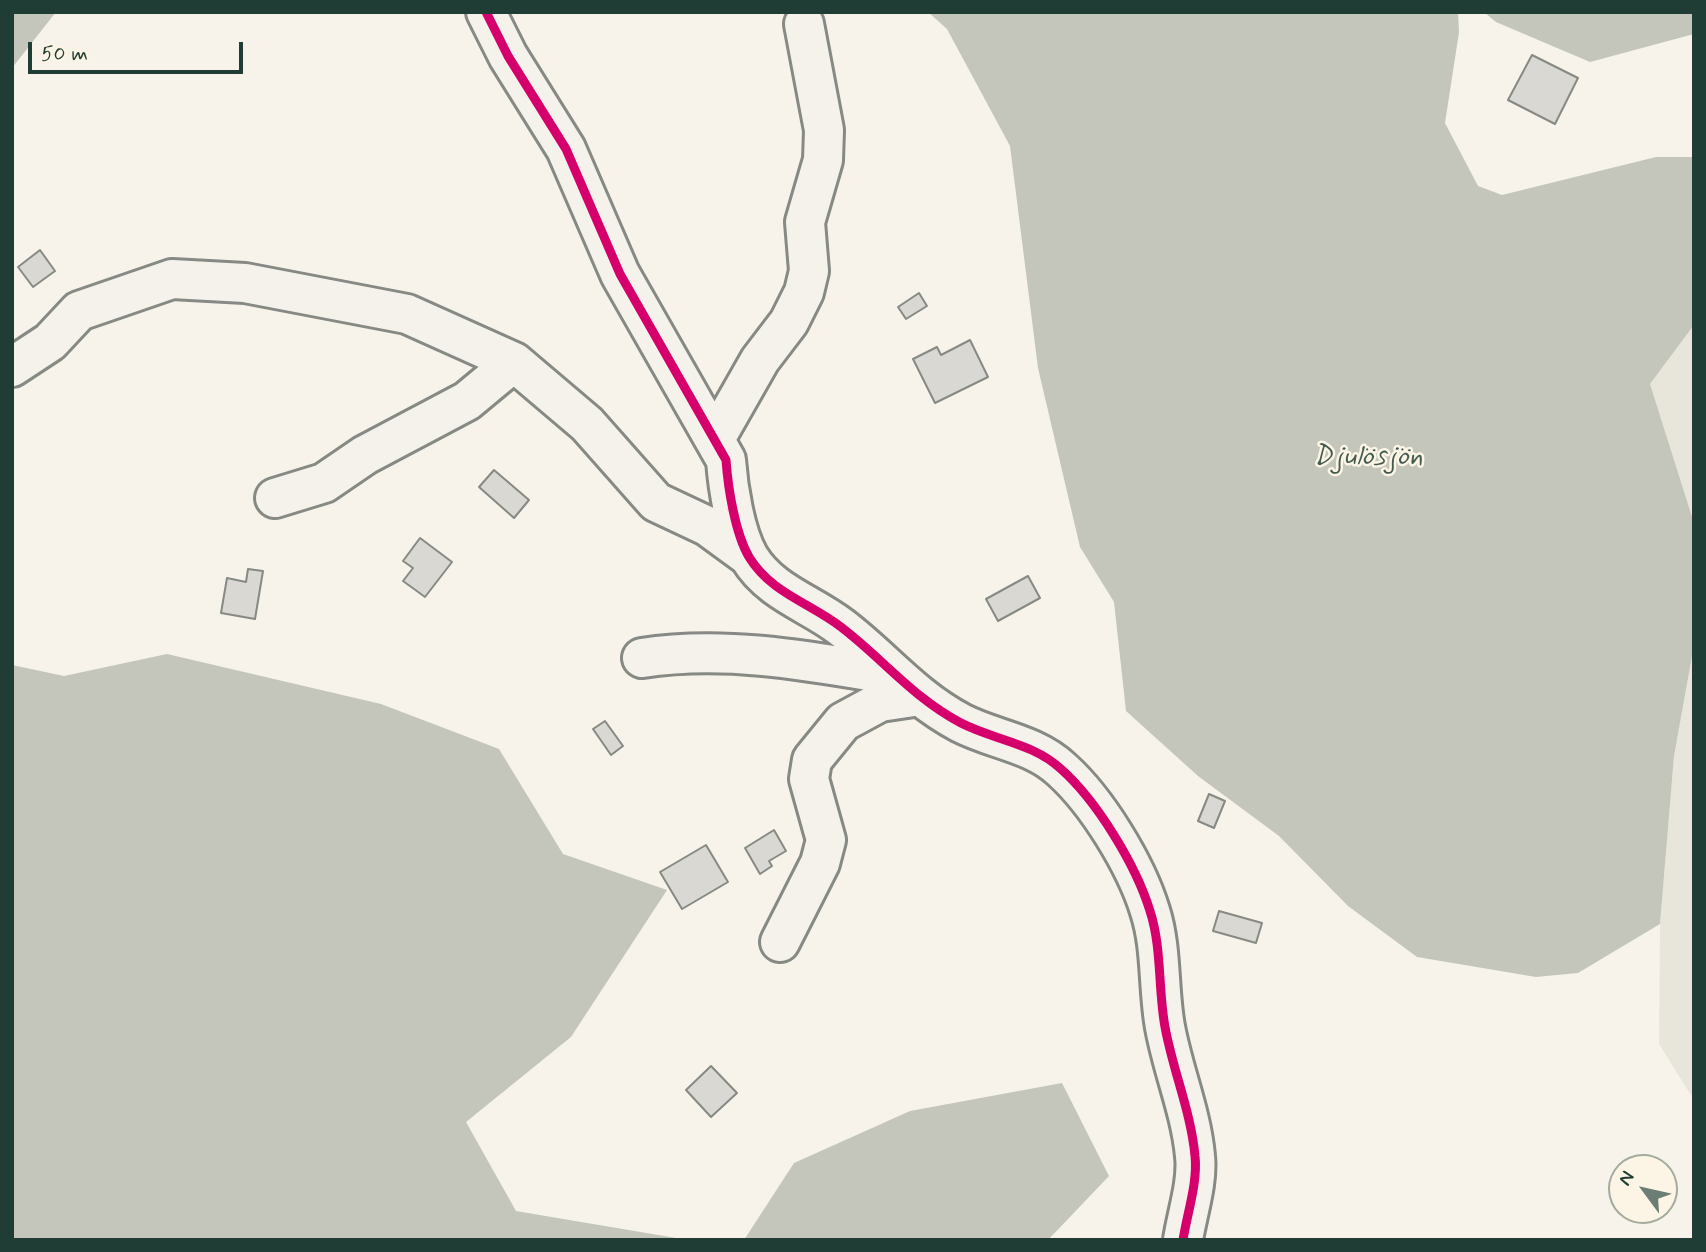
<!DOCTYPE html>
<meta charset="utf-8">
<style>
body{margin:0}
#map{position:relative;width:1706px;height:1252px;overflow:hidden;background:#f7f3ea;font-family:Mynerve,sans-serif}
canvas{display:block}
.frame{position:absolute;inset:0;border:14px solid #1f3d34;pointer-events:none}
.north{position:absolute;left:1608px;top:1154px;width:70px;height:70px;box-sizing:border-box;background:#fcf5e5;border:2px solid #a4ab9e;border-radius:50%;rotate:303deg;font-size:19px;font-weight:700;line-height:28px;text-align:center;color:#1f3d34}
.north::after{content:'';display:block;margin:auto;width:24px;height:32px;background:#6b7d74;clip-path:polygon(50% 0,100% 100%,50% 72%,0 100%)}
.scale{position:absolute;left:28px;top:42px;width:215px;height:32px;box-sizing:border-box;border:4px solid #1f3d34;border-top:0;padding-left:9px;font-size:21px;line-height:24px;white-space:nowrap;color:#1f3d34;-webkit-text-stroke:5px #fcf5e5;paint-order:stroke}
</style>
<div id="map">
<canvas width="1706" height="1252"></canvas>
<div class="frame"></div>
<div class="north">N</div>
<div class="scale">50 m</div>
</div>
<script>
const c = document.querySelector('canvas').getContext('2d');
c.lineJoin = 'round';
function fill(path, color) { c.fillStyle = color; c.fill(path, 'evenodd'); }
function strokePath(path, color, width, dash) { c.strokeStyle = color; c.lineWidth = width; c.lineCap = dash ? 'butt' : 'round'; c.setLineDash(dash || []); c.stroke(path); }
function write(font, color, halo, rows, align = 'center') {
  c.font = font + ' Mynerve,sans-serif'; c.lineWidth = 5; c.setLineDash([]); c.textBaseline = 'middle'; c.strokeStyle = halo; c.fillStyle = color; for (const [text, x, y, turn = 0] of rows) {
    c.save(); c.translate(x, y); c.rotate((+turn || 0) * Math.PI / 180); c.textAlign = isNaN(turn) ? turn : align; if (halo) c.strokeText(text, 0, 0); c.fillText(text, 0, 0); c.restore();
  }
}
const green = new Path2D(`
 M1694,325V523L1650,384Z
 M1694,645V1100L1659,1044L1660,924L1674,756Z`);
const water = new Path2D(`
 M12,12H56L12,68Z
 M928,12H1458L1459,32L1445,123L1478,186L1502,195L1656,157H1694V325L1650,384L1694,523V645L1674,756L1660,924L1578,973L1536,977L1417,957L1348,906L1279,836L1198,776L1126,711L1114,602L1080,547L1038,368L1010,146L947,29Z
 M1484,12H1694V34L1590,62L1496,22Z
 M167,654L381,704L499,749L563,854L667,890L571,1037L466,1122L516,1211L688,1240H12V665L64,676Z
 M1062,1083L1109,1176L1048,1240H744L794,1163L910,1111Z`);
const building = new Path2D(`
 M1532,55L1578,78L1555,124L1508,100Z
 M40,250L55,271L33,287L18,267Z
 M919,293L927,306L906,319L898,307Z
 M970,340L988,377L935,403L913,359L937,347L941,355Z
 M494,470L529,500L514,518L479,487Z
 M420,538L452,562L425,597L403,581L413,568L403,561Z
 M248,569L263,571L255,619L221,613L227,578L246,582Z
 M1028,576L1040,598L998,621L986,599Z
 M605,721L623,746L611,755L593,729Z
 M1209,794L1225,801L1214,828L1198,821Z
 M774,830L786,851L769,861L772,866L760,874L745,848Z
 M706,845L728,882L682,909L660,872Z
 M1219,911L1262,923L1256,943L1213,931Z
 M711,1066L737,1093L711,1117L686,1090Z`);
const minor = new Path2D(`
 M486,12L508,56L566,149L620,274L726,460C728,488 735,533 749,557C771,593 810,603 841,627C883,659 912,697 961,723C994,740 1033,743 1061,769C1097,801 1136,865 1150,911C1162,948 1158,989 1165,1027C1173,1071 1191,1112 1195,1156C1198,1182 1187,1214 1183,1240
 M12,367L50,342L79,311L172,279L245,283L407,314L514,362L587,424L656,502L707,526L748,556
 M715,439L760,360L789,322L804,292L809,271L805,222L823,160L824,130L804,24
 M275,498L324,483L365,455L467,401L514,362
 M642,658C725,645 810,661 893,675
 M780,942L820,863L826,840L809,779L812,760L843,722L880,702L920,696`);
const cycleway = new Path2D(`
 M486,12L508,56L566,149L620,274L726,460C728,488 735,533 749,557C771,593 810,603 841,627C883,659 912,697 961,723C994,740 1033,743 1061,769C1097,801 1136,865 1150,911C1162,948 1158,989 1165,1027C1173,1071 1191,1112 1195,1156C1198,1182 1187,1214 1183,1240`);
const waterNames = [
 ["Djulösjön",1368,458]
];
fill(green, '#e8e5da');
fill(water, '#c4c6bb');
fill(building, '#dad8d2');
strokePath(building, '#868984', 2);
strokePath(minor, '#868984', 44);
strokePath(minor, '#f5f2ec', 38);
strokePath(cycleway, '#d6006c', 9);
write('italic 28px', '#435a51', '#fcf5e5', waterNames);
</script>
